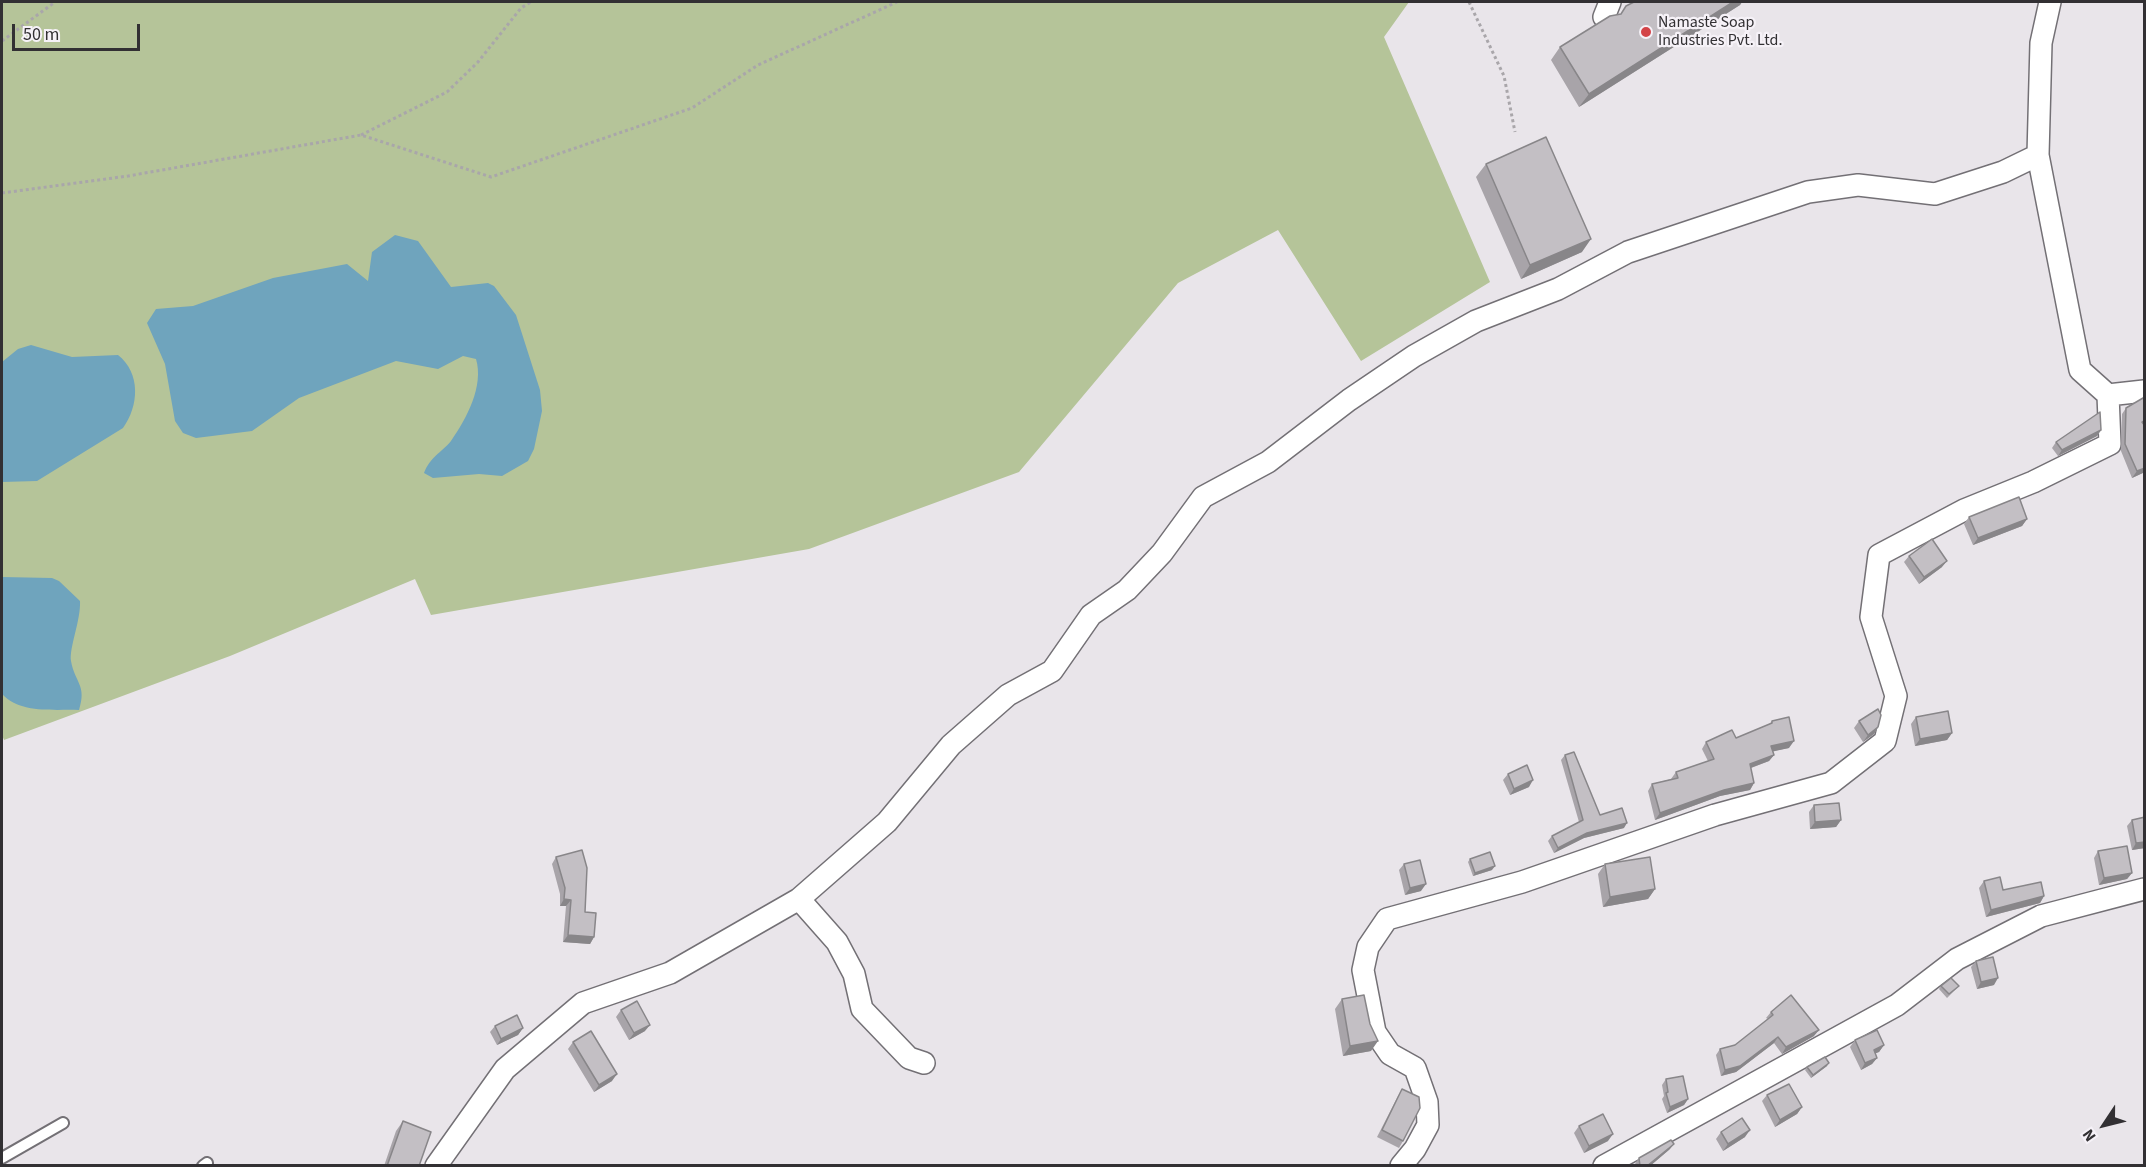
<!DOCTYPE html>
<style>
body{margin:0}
#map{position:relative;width:2146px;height:1167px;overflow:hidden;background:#e9e5ea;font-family:"Source Sans 3",sans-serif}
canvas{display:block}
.frame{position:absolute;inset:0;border:3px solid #323033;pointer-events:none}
.north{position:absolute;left:2074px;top:1095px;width:60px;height:60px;-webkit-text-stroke:4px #f6f2f8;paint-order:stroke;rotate:235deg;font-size:16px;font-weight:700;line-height:24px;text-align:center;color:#323033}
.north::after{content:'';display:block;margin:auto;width:21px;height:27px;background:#323033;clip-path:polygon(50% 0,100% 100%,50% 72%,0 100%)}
.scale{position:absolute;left:12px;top:24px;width:128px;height:27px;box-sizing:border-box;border:3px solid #323033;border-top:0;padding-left:8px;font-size:18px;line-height:21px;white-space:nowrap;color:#323033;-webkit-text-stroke:4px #f6f2f8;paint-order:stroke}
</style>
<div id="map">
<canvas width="2146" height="1167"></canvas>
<div class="frame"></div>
<div class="north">N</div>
<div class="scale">50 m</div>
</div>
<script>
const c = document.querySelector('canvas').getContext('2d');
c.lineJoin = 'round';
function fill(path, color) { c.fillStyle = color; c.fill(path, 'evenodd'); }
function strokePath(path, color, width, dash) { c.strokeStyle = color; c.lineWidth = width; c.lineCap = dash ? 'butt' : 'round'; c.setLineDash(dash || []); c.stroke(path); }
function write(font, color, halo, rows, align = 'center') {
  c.font = font + ' "Source Sans 3",sans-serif'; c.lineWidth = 4.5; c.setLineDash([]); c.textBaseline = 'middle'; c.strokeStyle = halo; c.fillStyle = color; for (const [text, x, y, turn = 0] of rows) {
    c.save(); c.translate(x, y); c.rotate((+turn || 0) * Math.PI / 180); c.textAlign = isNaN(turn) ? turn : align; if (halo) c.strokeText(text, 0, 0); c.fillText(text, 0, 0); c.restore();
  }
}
const green = new Path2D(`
 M2,2H1409L1384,37L1490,282L1361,361L1278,230L1178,283L1019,472L809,549L431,615L415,579L230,656L4,740L2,735Z`);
const water = new Path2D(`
 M395,235L418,241L451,287L488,283L494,286L516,315L540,390L542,411L534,449L528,461L502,476L479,474L433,478L424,473C430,457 441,453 451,441C467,418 484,386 476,359L463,356L438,369L396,361L299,398L252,431L196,438L183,433L175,421L165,364L147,323L156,309L193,306L273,278L347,264L368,281L372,252Z
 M31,345L72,357L118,355C141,373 139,406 123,428L37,481L2,482V362L18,349Z
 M2,577L52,578L59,581L80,601C81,620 69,648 71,661C75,683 87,685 79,710C53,709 21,714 2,694Z`);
const path = new Path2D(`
 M1469,2L1504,76L1515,132
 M2,41L55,2
 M361,135L447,92L478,62L521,8L531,2
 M2,193L128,176L361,135L491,177L692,108L758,65L897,2`);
const service = new Path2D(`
 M2,1158L63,1123
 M203,1166L207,1163`);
const minor = new Path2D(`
 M2050,2L2041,43L2038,155L2080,370L2108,395L2144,391
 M1604,17L1610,2
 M799,899L837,942L854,974L862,1009L909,1058L924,1063
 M436,1166L505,1069L583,1003L670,973L799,899L887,822L951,745L1008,695L1052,671L1091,615L1127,590L1162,553L1203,497L1268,462L1349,400L1414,356L1476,321L1558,289L1628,252L1808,192L1858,185L1935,194L2003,172L2038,155
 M1401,1166L1415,1149L1428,1125L1427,1102L1415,1068L1390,1054L1375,1032L1363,970L1368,947L1387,919L1522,882L1715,815L1831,783L1885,741L1896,696L1871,617L1879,555L1964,510L2033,482L2110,444L2108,395
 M1604,1166L1897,1005L1957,959L2041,916L2144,889`);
const wall = new Path2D(`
 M1634,2H1742L1740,5L1579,107L1551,60L1560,47L1621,14Z
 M1486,164L1582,252L1521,279L1476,177Z
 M2145,400V423L2143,424L2145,426V472L2132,478L2121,451L2122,414L2126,408Z
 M2101,430L2097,436L2058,456L2052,448L2056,442Z
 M1969,517L2027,519L2022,526L1973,545L1964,524Z
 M1909,556L1942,567L1919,584L1904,562Z
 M1916,717L1952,733L1947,740L1915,746L1911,724Z
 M1772,721L1789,748L1773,751L1774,755L1769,761L1751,768L1754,783L1750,790L1720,796L1655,820L1648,791L1652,784L1671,779L1676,772L1708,761L1702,749L1706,742L1736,738L1769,725Z
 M1859,721L1878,727L1874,734L1863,742L1854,728Z
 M1565,755L1600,815L1624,828L1584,838L1554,853L1548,841L1552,836L1579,822L1561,760Z
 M1508,774L1529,787L1510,795L1503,780Z
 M1814,805L1841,820L1836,827L1810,829L1809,812Z
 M2145,817V848L2132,850L2127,826L2132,820Z
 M2098,851L2132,873L2127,879L2099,885L2094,858Z
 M556,857L585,912L594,937L590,944L563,942L566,906H560V894L552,864Z
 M1470,859L1492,870L1473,876L1468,862Z
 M1404,864L1421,891L1405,895L1399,870Z
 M1605,864L1655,889L1648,899L1603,907L1598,874Z
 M1984,881L2003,890L2044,896L2040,903L1986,917L1979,888Z
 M1976,961L1994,985L1977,989L1971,967Z
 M1941,986H1959L1947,998L1939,989Z
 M1342,999L1371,1051L1343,1056L1335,1009Z
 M621,1010L645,1031L629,1040L616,1017Z
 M1771,1012L1814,1036L1782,1054L1774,1043L1736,1072L1721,1076L1716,1055L1720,1049L1735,1045L1768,1019L1766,1018Z
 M495,1026L523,1028L518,1035L497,1045L490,1032Z
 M1855,1040L1884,1045L1879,1052L1875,1053L1877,1058L1872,1064L1861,1070L1850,1047Z
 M573,1042L612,1081L594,1092L568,1049Z
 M1827,1066L1811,1078L1805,1070L1807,1067Z
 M1666,1079L1688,1099L1684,1105L1667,1113L1662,1099L1664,1096L1662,1085Z
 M1402,1089L1403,1141L1399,1148L1377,1137L1398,1096Z
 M1767,1095L1802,1107L1797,1114L1775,1127L1762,1101Z
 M403,1121L419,1166H384L396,1131Z
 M1579,1126L1608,1141L1584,1153L1574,1133Z
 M1721,1132L1745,1137L1723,1151L1716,1139Z
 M1670,1149L1650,1166H1635V1164L1639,1158Z`);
const shadedWall = new Path2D(`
 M1733,2H1742L1740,5L1579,107L1589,94Z
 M1591,239L1582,252L1521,279L1530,265Z
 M2101,430L2097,436L2058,456L2062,450Z
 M2145,468V472L2132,478L2137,471Z
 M2027,519L2022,526L1973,545L1978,538Z
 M1947,561L1942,567L1919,584L1924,577Z
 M1878,727L1874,734L1863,742L1868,735Z
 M1952,733L1947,740L1915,746L1920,739Z
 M1794,741L1789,748L1766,753L1771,746Z
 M1774,755L1769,761L1745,770L1750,764Z
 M1533,780L1529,787L1510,795L1514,789Z
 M1754,783L1750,790L1720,796L1655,820L1660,813L1724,790Z
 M1841,820L1836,827L1810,829L1815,822Z
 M1627,823L1624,828L1584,838L1554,853L1558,848L1587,833Z
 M2145,842V848L2132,850L2136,843Z
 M1495,866L1492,870L1473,876L1475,873Z
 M2132,873L2127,879L2099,885L2104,878Z
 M1426,884L1421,891L1405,895L1410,888Z
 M1655,889L1648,899L1603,907L1610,897Z
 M2044,896L2040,903L1986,917L1991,910Z
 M564,899L571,900L566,906H560Z
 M568,935L594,937L590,944L563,942Z
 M1998,978L1994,985L1977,989L1981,982Z
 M650,1025L645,1031L629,1040L634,1033Z
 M523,1028L518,1035L497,1045L501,1039Z
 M1819,1030L1814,1036L1782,1054L1786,1047Z
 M1778,1037L1774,1043L1736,1072L1721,1076L1725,1070Z
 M1378,1041L1371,1051L1343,1056L1350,1046Z
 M1884,1045L1879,1052L1869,1056L1874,1050Z
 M1877,1058L1872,1064L1861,1070L1865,1063Z
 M1829,1063L1827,1066L1811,1078L1813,1075Z
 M617,1074L612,1081L594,1092L599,1085Z
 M1688,1099L1684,1105L1667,1113L1670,1107Z
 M1802,1107L1797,1114L1775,1127L1780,1120Z
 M1750,1130L1745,1137L1723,1151L1728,1144Z
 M1613,1134L1608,1141L1584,1153L1589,1146Z
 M1674,1144L1670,1149L1650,1166H1647Z`);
const building = new Path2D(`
 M1634,2H1733L1589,94L1560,47L1610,16L1621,14L1626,6Z
 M1546,137L1591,239L1530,265L1486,164Z
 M2143,398L2145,400V420L2142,422L2145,426V468L2137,471L2125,444L2126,408Z
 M2100,412L2101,430L2062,450L2056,442Z
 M2019,497L2027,519L1978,538L1969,517Z
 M1932,539L1947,561L1924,577L1909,556Z
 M1878,709L1881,715L1878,727L1868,735L1859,721Z
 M1948,711L1952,733L1920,739L1916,717Z
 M1789,717L1794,741L1771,746L1774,755L1750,764L1754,783L1724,790L1660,813L1652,784L1678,778L1676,772L1714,759L1706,742L1732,730L1736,738L1772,723V721Z
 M1574,752L1600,815L1622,808L1627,823L1587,833L1558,848L1552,836L1583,820L1565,755Z
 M1527,765L1533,780L1514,789L1508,774Z
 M1839,803L1841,820L1815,822L1814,805Z
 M2145,817V842L2136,843L2132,820Z
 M2127,846L2132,873L2104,878L2098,851Z
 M582,850L587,868L585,912L596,913L594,937L568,935L571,900L564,899L565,888L556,857Z
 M1490,852L1495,866L1475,873L1470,859Z
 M1650,857L1655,889L1610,897L1605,864Z
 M1420,860L1426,884L1410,888L1404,864Z
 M2000,877L2003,890L2041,882L2044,896L1991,910L1984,881Z
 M1993,957L1998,978L1981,982L1976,961Z
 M1951,978L1959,986L1949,994L1941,986Z
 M1364,995L1370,1024L1378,1041L1350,1046L1342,999Z
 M1791,995L1819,1030L1786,1047L1778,1037L1740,1066L1725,1070L1720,1049L1735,1045L1773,1015L1771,1012Z
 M637,1001L650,1025L634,1033L621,1010Z
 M517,1015L523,1028L501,1039L495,1026Z
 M1877,1030L1884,1045L1874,1050L1877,1058L1865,1063L1855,1040Z
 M591,1031L617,1074L599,1085L573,1042Z
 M1825,1057L1829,1063L1813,1075L1807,1067Z
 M1683,1076L1688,1099L1670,1107L1666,1093L1668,1092L1666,1079Z
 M1789,1084L1802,1107L1780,1120L1767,1095Z
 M1402,1089L1419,1097L1420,1108L1403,1141L1382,1130Z
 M1603,1114L1613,1134L1589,1146L1579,1126Z
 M1742,1118L1750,1130L1728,1144L1721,1132Z
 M403,1121L431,1132L419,1166H387Z
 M1671,1140L1674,1144L1647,1166H1640L1639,1158Z`);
const markers = [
 [1646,32,6,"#d34347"]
];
const poiNames = [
 ["Namaste Soap",1658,23],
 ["Industries Pvt. Ltd.",1658,41]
];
fill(green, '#b5c499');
fill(water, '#6fa4bd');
strokePath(service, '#737075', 14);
strokePath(minor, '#737075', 24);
strokePath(path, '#a9a6aa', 3, [3, 3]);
strokePath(service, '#fff', 10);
strokePath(minor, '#fff', 21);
fill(wall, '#a8a4a9');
fill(shadedWall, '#888689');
fill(building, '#c3bfc4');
strokePath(building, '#888689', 1.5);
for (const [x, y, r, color] of markers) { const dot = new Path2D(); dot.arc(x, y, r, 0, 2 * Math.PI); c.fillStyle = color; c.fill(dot); strokePath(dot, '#f6f2f8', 2); }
write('16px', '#323033', '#f6f2f8', poiNames, 'left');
</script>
